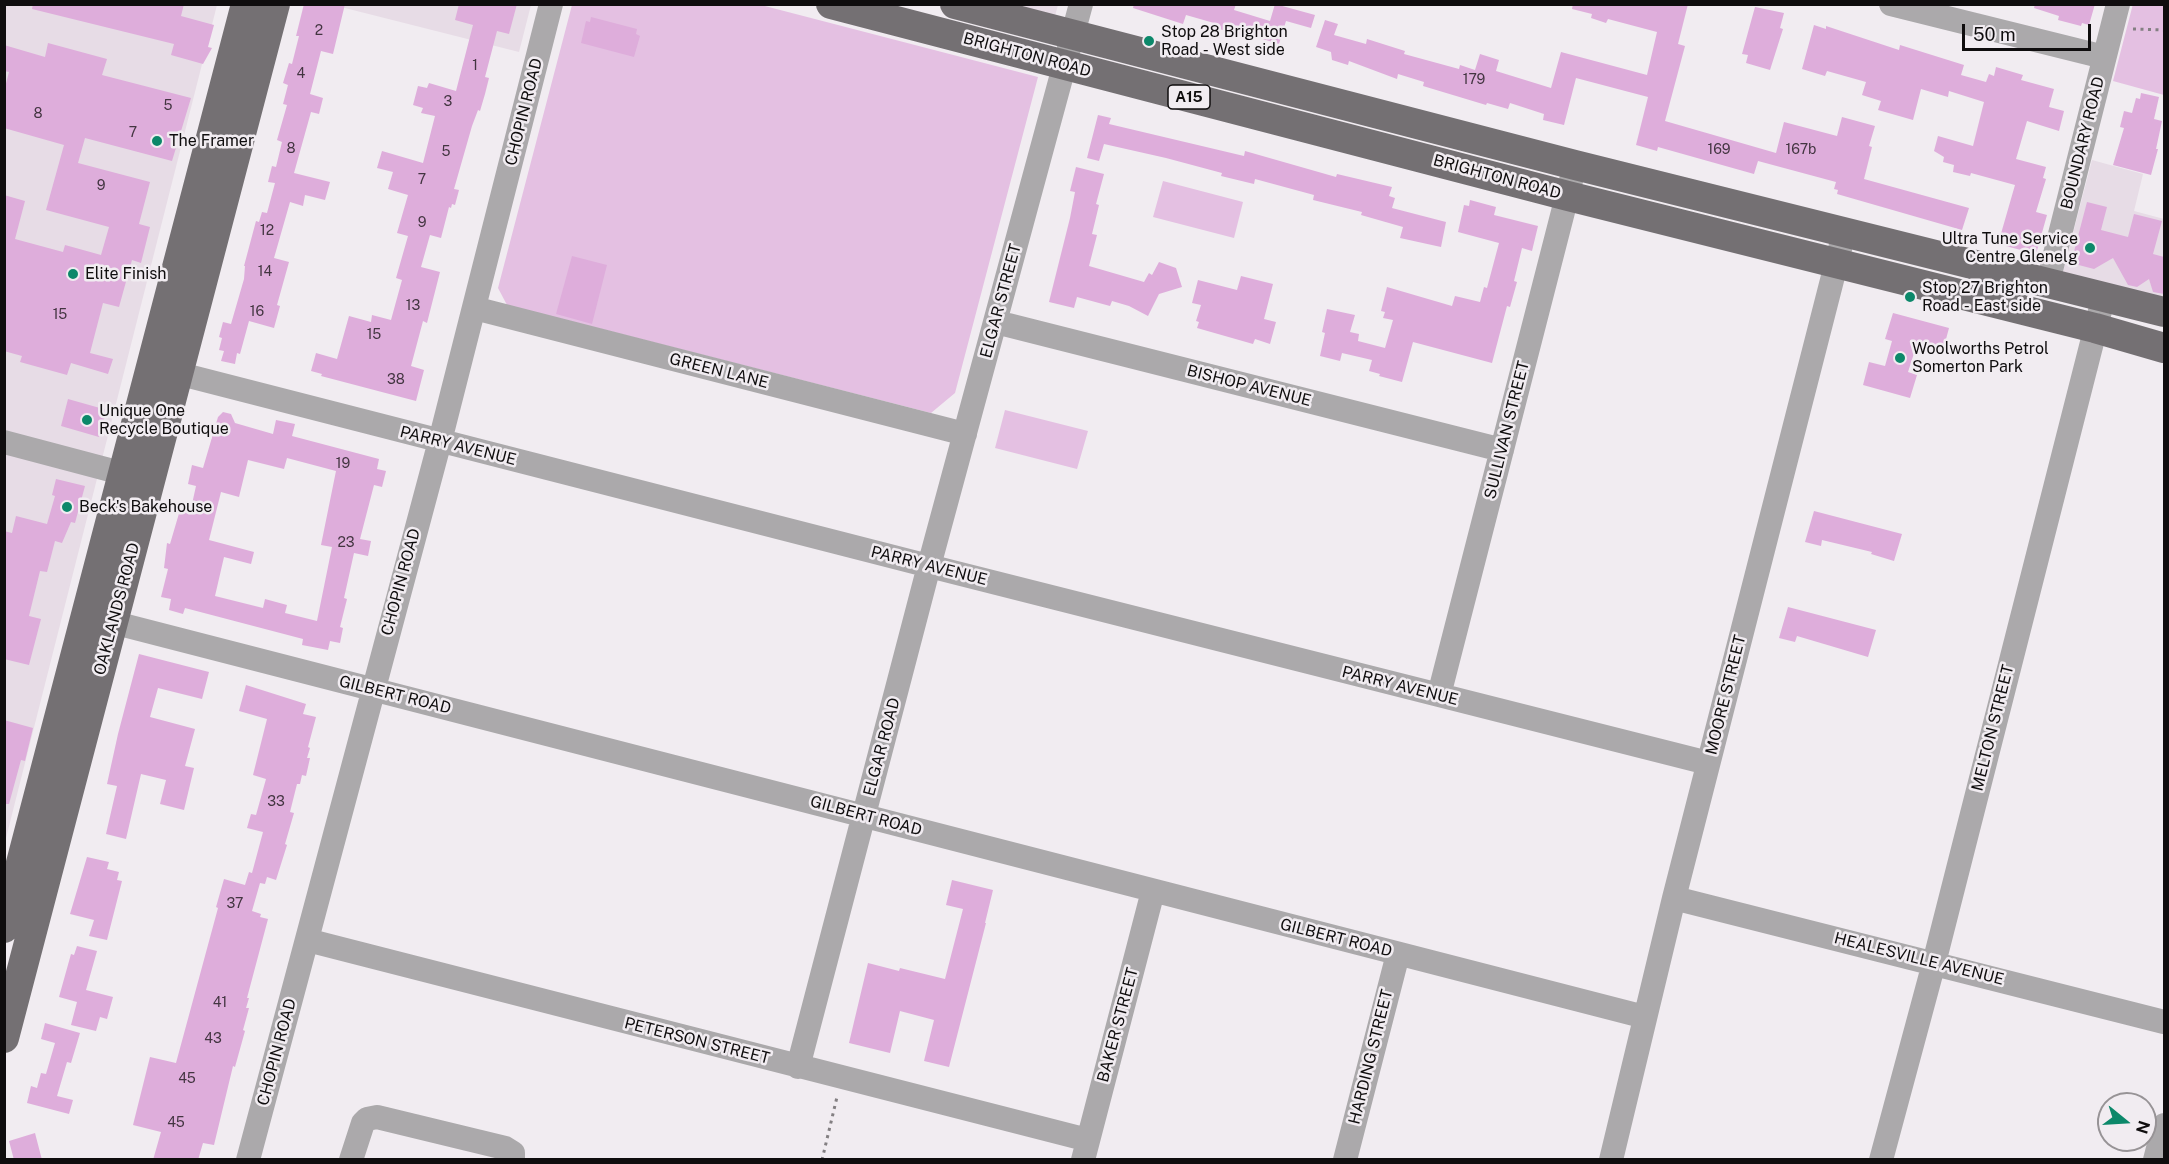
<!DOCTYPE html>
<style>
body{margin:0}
#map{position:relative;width:2169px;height:1164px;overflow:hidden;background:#f1ecf1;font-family:"Public Sans",sans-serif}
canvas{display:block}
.frame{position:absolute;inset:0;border:6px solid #0f0d0e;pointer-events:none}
.north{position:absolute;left:2097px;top:1092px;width:60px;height:60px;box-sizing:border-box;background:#f1ecf1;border:2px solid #979396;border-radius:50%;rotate:108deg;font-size:16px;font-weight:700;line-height:24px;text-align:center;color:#0f0d0e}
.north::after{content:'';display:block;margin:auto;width:21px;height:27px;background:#0c886a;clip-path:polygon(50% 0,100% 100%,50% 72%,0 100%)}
.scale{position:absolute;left:1962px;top:24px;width:129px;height:27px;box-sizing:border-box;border:3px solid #0f0d0e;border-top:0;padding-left:8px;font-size:18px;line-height:21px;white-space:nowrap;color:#0f0d0e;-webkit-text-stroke:4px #f1ecf1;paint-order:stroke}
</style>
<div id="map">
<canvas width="2169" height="1164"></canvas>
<div class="frame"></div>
<div class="north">N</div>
<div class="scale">50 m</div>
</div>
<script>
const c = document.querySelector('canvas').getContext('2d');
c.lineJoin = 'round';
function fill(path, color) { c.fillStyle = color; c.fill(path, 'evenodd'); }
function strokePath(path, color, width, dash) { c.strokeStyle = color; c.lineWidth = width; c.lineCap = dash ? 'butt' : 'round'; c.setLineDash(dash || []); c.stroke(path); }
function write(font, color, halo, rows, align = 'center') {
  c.font = font + ' "Public Sans",sans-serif'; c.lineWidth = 5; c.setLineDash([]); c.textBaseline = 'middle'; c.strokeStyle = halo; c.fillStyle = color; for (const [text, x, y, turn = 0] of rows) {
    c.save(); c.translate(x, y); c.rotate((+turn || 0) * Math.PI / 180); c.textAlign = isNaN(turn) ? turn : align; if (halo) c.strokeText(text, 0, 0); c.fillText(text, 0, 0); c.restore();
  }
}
const built = new Path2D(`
 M5,5H217L5,842Z
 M333,5H531L519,52Z
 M1009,5H1058L1055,16Z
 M2092,160L2143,174L2134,211L2164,219V298L2063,272Z`);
const green = new Path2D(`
 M2133,4L2164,5V95L2113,81Z
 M572,5H761L1038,77L955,393L931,413L507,305L498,288Z
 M1163,181L1243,202L1234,238L1153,217Z
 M1005,410L1088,431L1077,469L995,448Z`);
const building = new Path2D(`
 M33,4H184L181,16L214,25L208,47L212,48L203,64L171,55L174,44L32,9Z
 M304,4H345L333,54L321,51L310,94L323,98L319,114L311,112L294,173L330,182L325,200L305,195L303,206L290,202L274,258L289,262L277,305L280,306L274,328L249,321L240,354L237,353L235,364L221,361L224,351L219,350L222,338L219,337L223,322L231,324L244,279L245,266H244L256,221L259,222L262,212L267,213L275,183L268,182L272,166L276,167L282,142L277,140L287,105L283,104L288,85L283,83L289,63L292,64L299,36H296Z
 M459,4H517L509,34L497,31L485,77L489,78L485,94L480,111L478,110L472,126L454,189L459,190L455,205L452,204L451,208L449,207L441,238L430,235L421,267L440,272L427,323L423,321L411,366L424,370L416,401L321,376L322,374L311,371L316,353L337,359L349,316L371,322L372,315L391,320L402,280L396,278L408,236L397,233L408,195L388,189L393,172L377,168L382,151L423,163L435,116L421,113L423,108L413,105L418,86L427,88L429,83L456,91L473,25L455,20Z
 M1134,4H1236L1234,10L1270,21L1275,4L1315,15L1311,28L1286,21L1279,44L1243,33L1242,36L1213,27L1214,23L1186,15L1183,24L1133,8Z
 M1573,4H1688L1678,44L1685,46L1665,121L1776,153L1784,122L1837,136L1842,117L1875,126L1869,146L1872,147L1864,179L1969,208L1962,230L1837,194L1838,190L1834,189L1836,182L1758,161L1754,174L1658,147L1657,151L1636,145L1648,97L1576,78L1564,125L1543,120L1544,114L1510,103L1508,109L1487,103L1486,105L1423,86L1424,82L1398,74L1397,79L1349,61L1348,65L1332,60L1331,52L1316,47L1325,20L1338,24L1334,35L1366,44L1367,39L1405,51L1404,54L1459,69L1460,65L1475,70L1480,54L1499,60L1496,71L1551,88L1561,52L1647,75L1657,32L1608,19L1606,23L1591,18L1592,14L1572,9Z
 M2035,4H2095L2089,25L2082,23L2081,26L2058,20L2059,16L2034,8Z
 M1755,7L1784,13L1780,28L1783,29L1770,70L1746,63L1748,55L1742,54Z
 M591,17L637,29L636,34L640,36L634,57L581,43L586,21L590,22Z
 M1814,25L1826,29V26L1899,50L1900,45L1964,65L1961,75L1986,82L1989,74L1994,76L1996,67L2023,75L2021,80L2054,89L2049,107L2064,111L2059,131L2027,121L2016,159L2046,167L2043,178L2046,179L2036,212L2047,215L2036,254L1998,244L2015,185L1971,173L1970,176L1953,172L1954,165L1943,162L1944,157L1934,151L1938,136L1973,146L1984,102L1949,91L1948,97L1921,89L1913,120L1878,110L1881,101L1862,95L1866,82L1827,71L1825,76L1802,69Z
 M48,43L107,59L102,75L191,98L172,161L85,138L78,163L150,182L139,224L150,227L141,263L132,260L119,307L103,303L90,353L113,359L108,374L71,363L67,375L20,362L22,356L4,351V195L25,201L15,239L63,252L65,245L101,255L109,227L46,210L64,145L4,128V91L9,72L4,71V45L45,57Z
 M2141,93L2159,97L2154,119L2162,121L2156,149H2158L2151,175L2113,165L2124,128L2120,127L2124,111L2132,113L2136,98L2140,99Z
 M1098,115L1111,118L1109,124L1244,156L1245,151L1336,177L1337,174L1392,187L1389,196L1395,198L1392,208L1446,222L1441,247L1400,238L1403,227L1361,215L1362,212L1313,200L1314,195L1255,179L1254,184L1221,176L1222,173L1166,158L1104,144L1099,161L1087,158Z
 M1076,167L1104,174L1096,204L1099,205L1092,234L1097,235L1089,266L1144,282L1149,273L1152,275L1159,262L1176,268L1182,287L1159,294L1148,316L1129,306L1112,301L1110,306L1077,297L1074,308L1049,302L1070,218L1075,192L1070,191Z
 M1470,200L1496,207L1494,215L1538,226L1532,251L1522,248L1514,281L1517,282L1510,307L1507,306L1492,363L1413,342L1402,382L1379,376L1380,374L1369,371L1372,360L1342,353L1340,361L1320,356L1325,333L1322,332L1327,309L1355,315L1350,332L1359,334L1358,341L1385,348L1393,320L1383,318L1385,312L1381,311L1387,287L1452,306L1455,296L1480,302L1484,287L1487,288L1499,243L1458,232L1464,205L1469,206Z
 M2087,202L2107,207L2101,230L2128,237L2134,214L2162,221L2153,254L2164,257V294L2153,292L2149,279L2137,287L2128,285L2113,258L2094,269L2071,263Z
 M572,256L607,265L592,324L556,314Z
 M1241,276L1273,284L1264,319L1276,322L1270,344L1255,339L1253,344L1197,328L1199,322L1196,321L1201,305L1192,303L1198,280L1237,290Z
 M1893,313L1949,328L1942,354L1916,347L1908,372L1917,375L1910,398L1863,385L1869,362L1885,366L1892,341L1885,339Z
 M68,399L107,410L99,437L61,426Z
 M223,412L231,414L235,423L273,434L276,420L295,424L292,436L379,459L377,469L386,471L382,487L374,485L360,539L371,541L368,556L354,553L344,598L347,599L340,627L343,628L340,643L330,641L328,650L302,645L303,639L185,608L183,614L169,610L171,599L161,597L168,569L164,568L167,543L170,544L180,510L190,513L196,486L188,484L192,465L203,468L218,417ZM287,458L336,471L321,545L332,547L317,621L285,613L287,605L265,599L263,608L215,596L224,557L251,564L254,552L209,540L221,492L239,497L248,460L284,469Z
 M56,479L85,486L75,523L71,522L62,543L55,541L47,572L40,571L29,616L41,619L29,665L4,659V531L12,533L16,516L47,524L55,496L52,495Z
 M1814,511L1902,534L1894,561L1871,554L1872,552L1822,540L1821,546L1805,542Z
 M1788,607L1876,630L1868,657L1797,636L1795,642L1779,638Z
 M139,654L209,672L202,699L158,688L150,717L195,729L185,766L194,768L184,810L160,804L166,780L141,774L126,839L106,834L117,786L107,784L118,734Z
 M246,685L306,704L303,714L316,717L308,747L310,748L307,758H310L306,776L302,775L300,784H297L290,812L294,813L285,844L287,845L276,880L267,877L265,884L260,883L252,911L261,914L260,917L268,919L247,998H249L246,1008H249L243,1030L245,1031L235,1067L233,1066L214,1145L203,1143L198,1160H153L161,1132L133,1125L150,1057L176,1063L218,908L216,907L224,879L245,885L249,872L252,873L263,832L247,828L251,814L256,815L266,779L253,775L267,719L239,711Z
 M4,720L33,728L25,761L21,760L9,804H4Z
 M87,857L109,862L107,869L119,872L117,880L122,881L107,940L89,936L94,920L70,914Z
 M952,880L993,890L985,923H986L949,1067L924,1061L934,1020L900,1011L890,1053L849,1043L868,963L899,971L900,968L945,979L963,909L946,905Z
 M77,946L97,951L86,990L113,997L107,1019L100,1017L96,1031L71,1025L77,1002L59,997L71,954L74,955Z
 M45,1023L80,1033L71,1063L67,1062L57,1096L73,1100L69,1114L27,1103L31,1086L37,1088L41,1073L46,1074L55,1043L41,1039Z
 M35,1133L42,1160H14L9,1141Z`);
const path = new Path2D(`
 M2133,29L2164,30
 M822,1160L837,1097`);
const minor = new Path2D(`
 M1891,4L2104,57
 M2048,282L2118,4
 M474,308L965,434
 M996,322L1502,450
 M161,369L929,566L1708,763
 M4,442L140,478
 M96,618L1645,1017
 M1439,695L1575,165
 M1674,898L2164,1022
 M307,940L1088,1140
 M798,1067L929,566L1081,4
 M248,1160L440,441L551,4
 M351,1160L363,1123L367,1119L377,1117L505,1148L513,1153V1160
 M1083,1160L1153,891
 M1345,1160L1398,954
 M1611,1160L1674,898L1841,245
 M1881,1160L1934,963L2100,311
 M2155,1160L2164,1125`);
const major = new Path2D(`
 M831,4L1568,196L2095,328L2164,348
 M955,4L1575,165L2164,312
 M4,928L246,4
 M4,1038L275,4`);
const markers = [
 [1149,41,6,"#0c886a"],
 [157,141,6,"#0c886a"],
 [2090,248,6,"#0c886a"],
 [73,274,6,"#0c886a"],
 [1910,297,6,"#0c886a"],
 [1900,358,6,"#0c886a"],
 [87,420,6,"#0c886a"],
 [67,507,6,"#0c886a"]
];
const numberNames = [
 ["2",319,31],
 ["1",475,66],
 ["4",301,74],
 ["179",1474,80],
 ["3",448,102],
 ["5",168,106],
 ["8",38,114],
 ["7",133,133],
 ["8",291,149],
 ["169",1719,150],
 ["167b",1801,150],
 ["5",446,152],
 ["7",422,180],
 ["9",101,186],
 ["9",422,223],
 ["12",267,231],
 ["14",265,272],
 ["13",413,306],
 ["16",257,312],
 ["15",60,315],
 ["15",374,335],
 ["38",396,380],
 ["19",343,464],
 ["23",346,543],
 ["33",276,802],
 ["37",235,904],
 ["41",220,1003],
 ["43",213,1039],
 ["45",187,1079],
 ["45",176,1123]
];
const shields = [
 [1189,97,42]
];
const shieldNames = [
 ["A15",1189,97]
];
const poiNames = [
 ["Stop 28 Brighton",1161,32],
 ["Road - West side",1161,50],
 ["The Framer",169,141],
 ["Ultra Tune Service",2078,239,"right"],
 ["Centre Glenelg",2078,257,"right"],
 ["Elite Finish",85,274],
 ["Stop 27 Brighton",1922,288],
 ["Road - East side",1922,306],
 ["Woolworths Petrol",1912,349],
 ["Somerton Park",1912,367],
 ["Unique One",99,411],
 ["Recycle Boutique",99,429],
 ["Beck's Bakehouse",79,507]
];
const streetNames = [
 ["BRIGHTON ROAD",1027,55,15],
 ["CHOPIN ROAD",524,112,-76],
 ["BOUNDARY ROAD",2083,143,-76],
 ["BRIGHTON ROAD",1497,177,15],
 ["ELGAR STREET",1001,301,-75],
 ["GREEN LANE",719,371,14],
 ["BISHOP AVENUE",1249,386,14],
 ["SULLIVAN STREET",1507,430,-76],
 ["PARRY AVENUE",458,446,14],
 ["PARRY AVENUE",929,566,14],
 ["CHOPIN ROAD",401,582,-75],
 ["OAKLANDS ROAD",117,609,-75],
 ["PARRY AVENUE",1400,686,14],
 ["GILBERT ROAD",395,695,14],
 ["MOORE STREET",1726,695,-76],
 ["MELTON STREET",1993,728,-76],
 ["ELGAR ROAD",882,747,-75],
 ["GILBERT ROAD",866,816,15],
 ["GILBERT ROAD",1336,938,14],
 ["HEALESVILLE AVENUE",1919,959,14],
 ["BAKER STREET",1118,1025,-75],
 ["PETERSON STREET",697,1041,14],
 ["CHOPIN ROAD",277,1052,-75],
 ["HARDING STREET",1371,1057,-76]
];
fill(built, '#e7dce6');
fill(green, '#e4c0e2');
fill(building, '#deaddb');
strokePath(path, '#837f82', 3, [3, 4.5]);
strokePath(minor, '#aba9ab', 24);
strokePath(major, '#747073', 30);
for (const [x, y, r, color] of markers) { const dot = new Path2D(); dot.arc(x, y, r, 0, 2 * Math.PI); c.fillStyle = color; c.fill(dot); strokePath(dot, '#f1ecf1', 2); }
write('14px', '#433541', null, numberNames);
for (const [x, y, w] of shields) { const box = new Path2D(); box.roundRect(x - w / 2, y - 12, w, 24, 4.5); c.fillStyle = '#f1ecf1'; c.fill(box); strokePath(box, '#0f0d0e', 1.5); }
write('bold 15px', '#0f0d0e', null, shieldNames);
write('16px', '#0f0d0e', '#f1ecf1', poiNames, 'left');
write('16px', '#0f0d0e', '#f1ecf1', streetNames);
</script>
